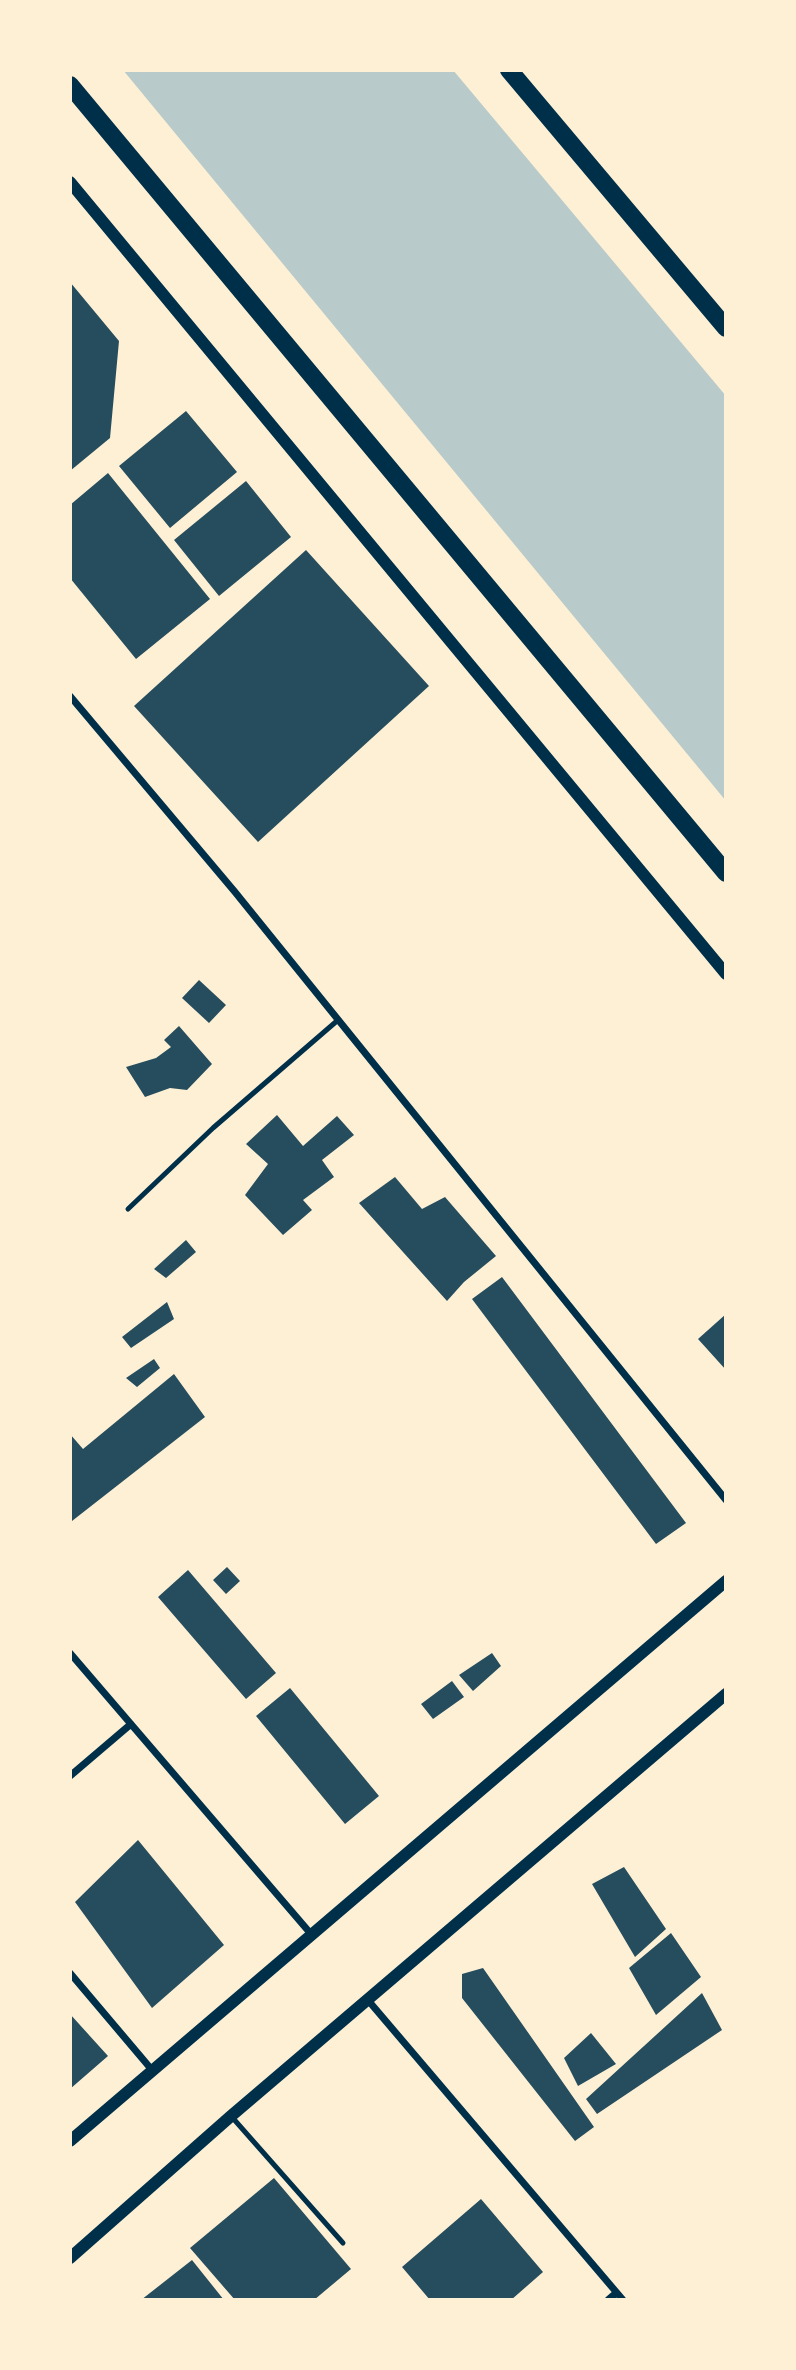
<!DOCTYPE html>
<style>
body{margin:0}
#map{position:relative;width:796px;height:2370px;overflow:hidden;background:#fdf0d5;font-family:"Source Sans 3",sans-serif}
canvas{display:block}
.frame{position:absolute;inset:0;border:72px solid #fdf0d5;pointer-events:none}
</style>
<div id="map">
<canvas width="796" height="2370"></canvas>
<div class="frame"></div>
</div>
<script>
const c = document.querySelector('canvas').getContext('2d');
c.lineJoin = 'round';
function fill(path, color) { c.fillStyle = color; c.fill(path, 'evenodd'); }
function strokePath(path, color, width, dash) { c.strokeStyle = color; c.lineWidth = width; c.lineCap = dash ? 'butt' : 'round'; c.setLineDash(dash || []); c.stroke(path); }
const green = new Path2D(`
 M123,70H453L726,396V801Z`);
const building = new Path2D(`
 M70,282L119,341L110,438L70,471Z
 M186,411L237,472L170,528L119,466Z
 M108,473L210,599L136,659L70,578V505Z
 M246,481L291,537L219,596L174,540Z
 M306,550L429,686L258,842L134,706Z
 M199,980L226,1005L209,1023L182,998Z
 M179,1026L212,1064L187,1090L170,1088L145,1097L126,1067L156,1058L171,1047L164,1040Z
 M277,1115L303,1146L337,1116L354,1135L322,1160L334,1177L303,1200L312,1210L283,1235L245,1195L268,1164L246,1144Z
 M395,1177L422,1209L445,1197L496,1256L464,1282L447,1301L359,1203Z
 M186,1240L196,1252L166,1278L154,1269Z
 M502,1277L686,1523L656,1544L472,1299Z
 M167,1302L174,1319L131,1348L122,1337Z
 M726,1314V1370L698,1339Z
 M154,1359L160,1368L137,1387L126,1378Z
 M174,1374L205,1417L72,1521L70,1434L83,1449Z
 M227,1567L240,1581L226,1594L213,1580Z
 M188,1570L276,1673L246,1699L158,1597Z
 M492,1653L501,1666L473,1691L459,1675Z
 M452,1681L464,1697L433,1719L421,1704Z
 M290,1688L379,1796L345,1824L256,1716Z
 M138,1840L224,1945L152,2008L75,1902Z
 M624,1867L666,1929L635,1957L592,1884Z
 M671,1933L701,1977L656,2015L629,1968Z
 M483,1968L594,2127L575,2141L462,1998V1974Z
 M702,1993L722,2030L597,2114L586,2099Z
 M70,2014L108,2056L70,2089Z
 M591,2033L616,2064L578,2086L564,2058Z
 M274,2178L351,2269L314,2300H235L190,2248Z
 M481,2199L543,2272L511,2300H430L402,2267Z
 M192,2260L224,2300H141Z`);
const service = new Path2D(`
 M128,1209L213,1128L338,1020
 M231,2116L343,2243`);
const minor = new Path2D(`
 M70,696L235,892L726,1500
 M70,1653L311,1934
 M70,1776L131,1724
 M70,1973L152,2070
 M367,1999L623,2300
 M608,2300L616,2293`);
const tertiary = new Path2D(`
 M70,182L726,974
 M70,2141L726,1581
 M70,2258L231,2116L726,1694`);
const primary = new Path2D(`
 M509,70L726,328
 M70,85L726,873`);
fill(green, '#b9caca');
fill(building, '#264d5e');
strokePath(service, '#003049', 5);
strokePath(minor, '#003049', 7);
strokePath(tertiary, '#003049', 12);
strokePath(primary, '#003049', 18);
</script>
